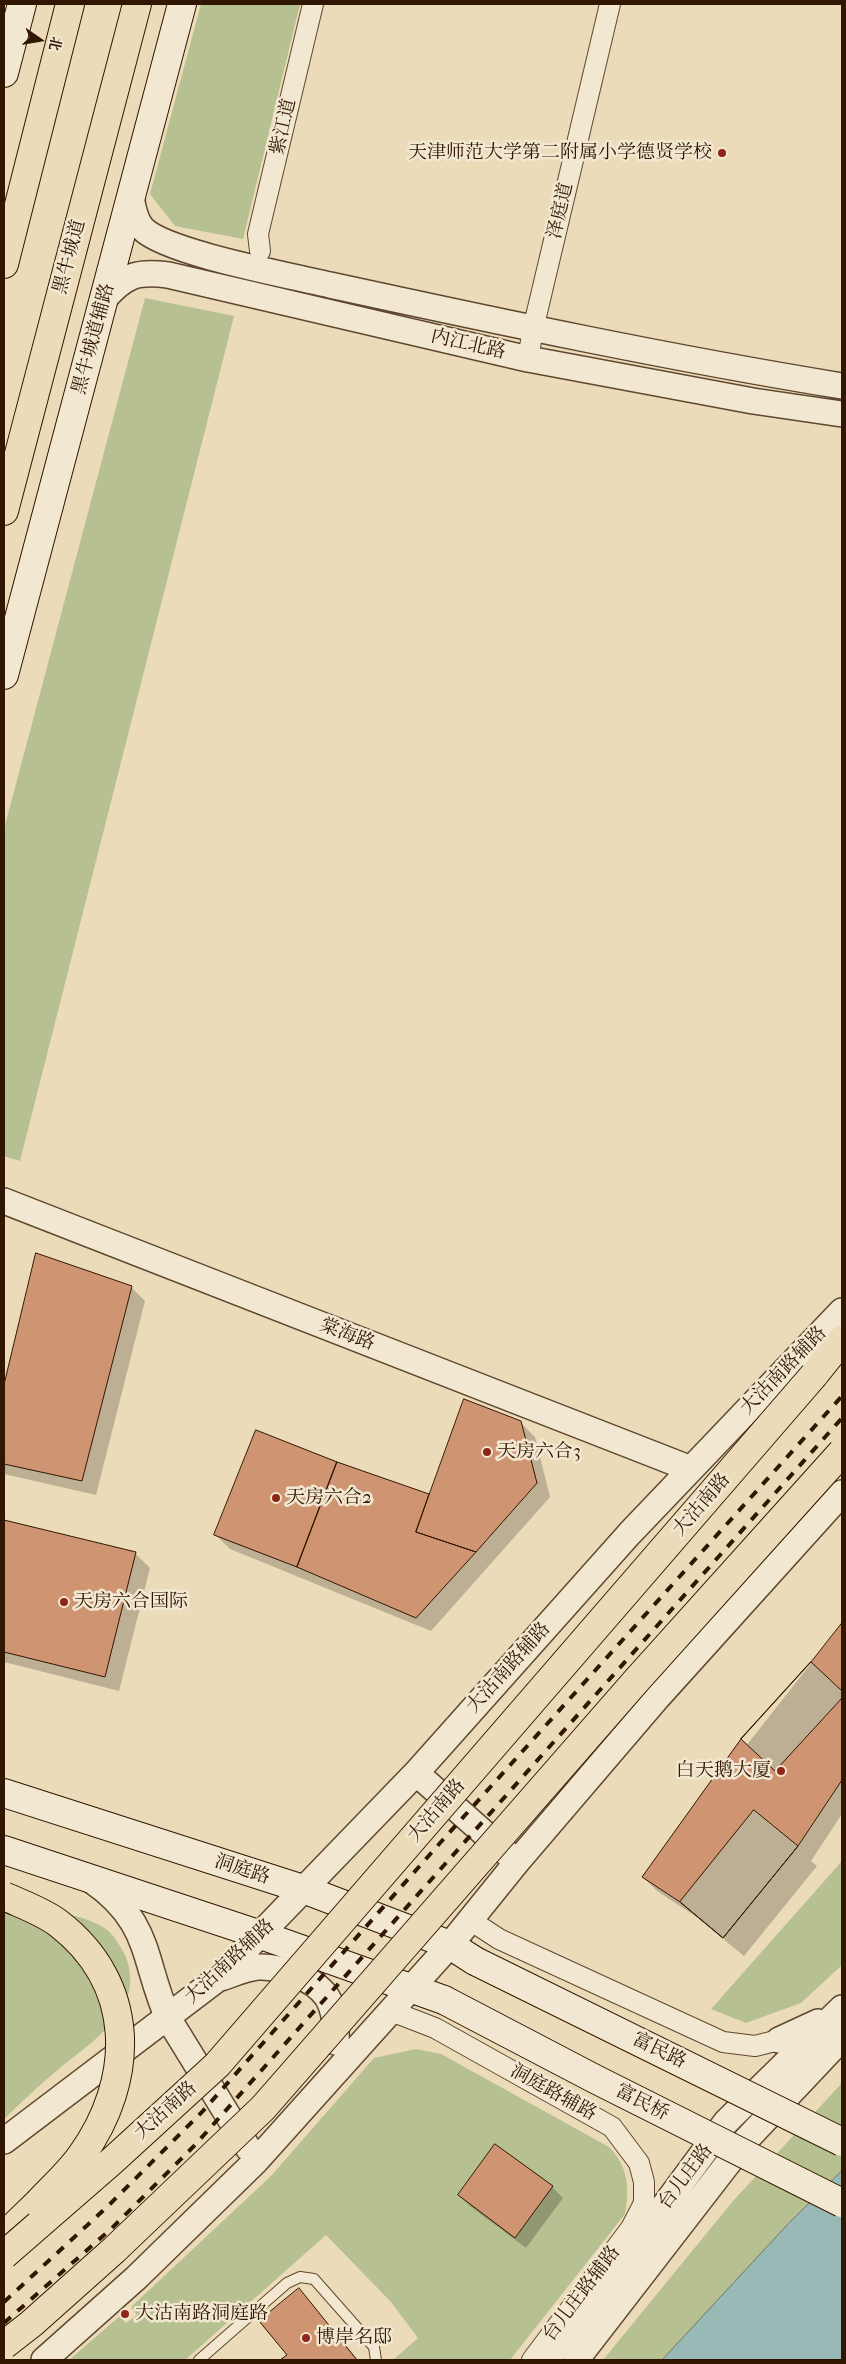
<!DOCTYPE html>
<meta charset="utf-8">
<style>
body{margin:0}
#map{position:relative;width:846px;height:2364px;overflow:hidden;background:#ebdbb8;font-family:"IM FELL French Canon","Noto Serif SC",serif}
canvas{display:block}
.frame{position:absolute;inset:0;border:5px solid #311601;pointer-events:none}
.north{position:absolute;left:15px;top:15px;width:50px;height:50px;-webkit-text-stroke:4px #f2e8d1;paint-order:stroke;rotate:103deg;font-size:14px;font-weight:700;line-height:20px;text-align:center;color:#311601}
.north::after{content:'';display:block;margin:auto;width:18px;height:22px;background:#311601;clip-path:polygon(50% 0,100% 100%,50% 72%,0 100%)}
</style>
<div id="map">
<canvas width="846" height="2364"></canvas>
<div class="frame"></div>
<div class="north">北</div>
</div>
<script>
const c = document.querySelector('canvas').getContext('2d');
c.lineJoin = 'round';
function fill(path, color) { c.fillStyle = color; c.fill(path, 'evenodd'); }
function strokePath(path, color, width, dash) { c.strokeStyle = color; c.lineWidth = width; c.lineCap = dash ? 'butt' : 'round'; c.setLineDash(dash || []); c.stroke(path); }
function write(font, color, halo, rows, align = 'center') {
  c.font = font + ' "IM FELL French Canon","Noto Serif SC",serif'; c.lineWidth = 5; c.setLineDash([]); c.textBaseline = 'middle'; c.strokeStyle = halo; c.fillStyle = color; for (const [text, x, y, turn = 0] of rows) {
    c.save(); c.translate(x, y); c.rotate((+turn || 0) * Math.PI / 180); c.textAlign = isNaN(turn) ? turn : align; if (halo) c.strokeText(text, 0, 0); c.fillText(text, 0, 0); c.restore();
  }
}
const green = new Path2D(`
 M201,4H300L243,239L175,226L150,194Z
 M145,298L234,316L20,1161L4,1156V829Z
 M842,1861V1965L801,2003L746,2023L711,2009Z
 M4,1900C31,1907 80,1913 103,1927C113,1933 118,1943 124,1953C150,2009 89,2043 54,2073C37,2087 20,2104 4,2119Z
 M416,2049L441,2054L609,2147C628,2167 630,2187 625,2214L510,2360H393L418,2338L391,2302L326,2235L185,2360H69L120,2316L126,2323L137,2315L131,2307L271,2176L374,2058Z
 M842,2083V2360H603L733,2201Z`);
const water = new Path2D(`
 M842,2171V2360H662L788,2224Z`);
const shadow = new Path2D(`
 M37,1255L131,1287L145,1301L96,1495L4,1474V1390Z
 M520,1422L535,1437L550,1497L431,1631L230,1549L216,1535L256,1431L430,1496Z
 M4,1521L136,1554L150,1568L119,1691L4,1662Z
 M842,1624V1814L811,1861L817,1866L744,1956L695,1916L657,1891L643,1877Z
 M496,2146L552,2187L563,2198L526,2248L470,2206L459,2195Z
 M298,2290L312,2304L358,2360H282L288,2355Z`);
const building = new Path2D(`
 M36,1253L132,1286L82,1481L4,1464V1385Z
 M464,1399L521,1421L537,1483L476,1552L416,1532Z
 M256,1430L337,1462L297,1567L214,1535Z
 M337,1462L429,1494L416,1532L476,1552L416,1618L297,1567Z
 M4,1520L136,1552L105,1677L4,1652Z
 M842,1623V1780L798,1846L723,1938L680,1902L642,1877L741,1739L811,1662Z
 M811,1662L842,1691V1698L775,1771L741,1739Z
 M754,1810L798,1846L723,1938L680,1902Z
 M495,2144L553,2186L515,2238L458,2195Z
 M299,2288L357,2360H280L287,2355L259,2321Z`);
const service = new Path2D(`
 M199,2360L287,2283L300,2277L314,2279L374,2347L376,2360`);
const minor = new Path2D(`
 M260,251L258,234L313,4
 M528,359L533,329L610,4
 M470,1920L499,1939L723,2042L755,2046L779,2040
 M391,2011L435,2028L612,2127L639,2163L644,2182V2203L631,2228L532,2360`);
const tertiary = new Path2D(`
 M131,197C133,208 135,221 143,229C167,253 293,276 330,285C500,322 670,358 842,386
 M104,299C125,275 137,271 168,275L528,359L753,401L842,414
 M4,1201L691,1469
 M416,1773L510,1856
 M91,1880C152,1922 142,1959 168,2018L248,2148
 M221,1978C233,1974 245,1968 258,1967C280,1966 314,1978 327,1997C334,2008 337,2029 336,2042
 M779,2040L818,2022
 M4,2141L216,1980L416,1773L630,1533L842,1311
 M44,2360L136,2278L256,2161L450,1945L517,1862L658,1697L842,1493
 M545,2360L574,2328L726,2122L842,2008
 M576,2360L746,2140L842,2038`);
const secondary = new Path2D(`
 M4,73L22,4
 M4,675L182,4
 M4,1793L303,1889L450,1945L475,1961
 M4,1850L261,1935L444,2000`);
const trunk = new Path2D(`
 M4,264L70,4
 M4,511L137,4
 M814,1375L842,1340
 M4,2236L38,2203`);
const rail = new Path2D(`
 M4,2302L107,2207L202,2112L440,1843L842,1396
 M4,2323L111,2229L195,2145L842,1418`);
const secondaryBridge = new Path2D(`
 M475,1961L842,2142
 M444,2000L595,2079L842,2203`);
const trunkBridge = new Path2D(`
 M4,1896C21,1904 42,1911 58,1923C137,1984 136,2079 81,2156C69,2173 52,2188 38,2203
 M4,2255L112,2161L217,2065L814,1375
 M4,2345L31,2324L114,2250L263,2108L636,1681L842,1452`);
const markers = [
 [722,153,5,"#8f2418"],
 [487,1452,5,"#8f2418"],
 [276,1498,5,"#8f2418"],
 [64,1602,5,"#8f2418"],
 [781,1771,5,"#8f2418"],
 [125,2314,5,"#8f2418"],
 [306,2338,5,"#8f2418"]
];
const streetNames = [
 ["紫江道",284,127,-77],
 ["泽庭道",561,211,-77],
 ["黑牛城道",70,257,-75],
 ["黑牛城道辅路",94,339,-75],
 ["内江北路",468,345,13],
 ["棠海路",347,1335,21],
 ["大沽南路辅路",784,1371,-46],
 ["大沽南路",702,1505,-49],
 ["大沽南路辅路",509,1668,-48],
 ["大沽南路",437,1811,-49],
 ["洞庭路",242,1870,18],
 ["大沽南路辅路",230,1962,-43],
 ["富民路",659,2051,26],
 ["洞庭路辅路",553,2093,29],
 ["富民桥",642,2103,27],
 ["大沽南路",166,2111,-42],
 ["台儿庄路",686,2177,-53],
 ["台儿庄路辅路",582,2294,-53]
];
const poiNames = [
 ["天津师范大学第二附属小学德贤学校",712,153,"right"],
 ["天房六合3",497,1452],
 ["天房六合2",286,1498],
 ["天房六合国际",74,1602],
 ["白天鹅大厦",771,1771,"right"],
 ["大沽南路洞庭路",135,2314],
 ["博岸名邸",316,2338]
];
fill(green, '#b6c090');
fill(water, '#99b9b6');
strokePath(water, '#6f786e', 1);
fill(shadow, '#0003');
fill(building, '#cf9573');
strokePath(building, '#311601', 1);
strokePath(service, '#60472f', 12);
strokePath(minor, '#60472f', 22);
strokePath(tertiary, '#60472f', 28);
strokePath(secondary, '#311601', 30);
strokePath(trunk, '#311601', 30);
strokePath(service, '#f2e8d1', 10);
strokePath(minor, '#f2e8d1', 20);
strokePath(tertiary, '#f2e8d1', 25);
strokePath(secondary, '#f2e8d1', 28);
strokePath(trunk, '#ebdbb8', 28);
strokePath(rail, '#311601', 4, [9, 9]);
strokePath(secondaryBridge, '#311601', 30, []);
strokePath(trunkBridge, '#311601', 30, []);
strokePath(secondaryBridge, '#f2e8d1', 28);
strokePath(trunkBridge, '#ebdbb8', 28);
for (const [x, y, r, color] of markers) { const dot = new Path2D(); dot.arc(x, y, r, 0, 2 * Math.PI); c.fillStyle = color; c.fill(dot); strokePath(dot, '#f2e8d1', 2); }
write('19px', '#311601', '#f2e8d1', streetNames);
write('19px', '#311601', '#f2e8d1', poiNames, 'left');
</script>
